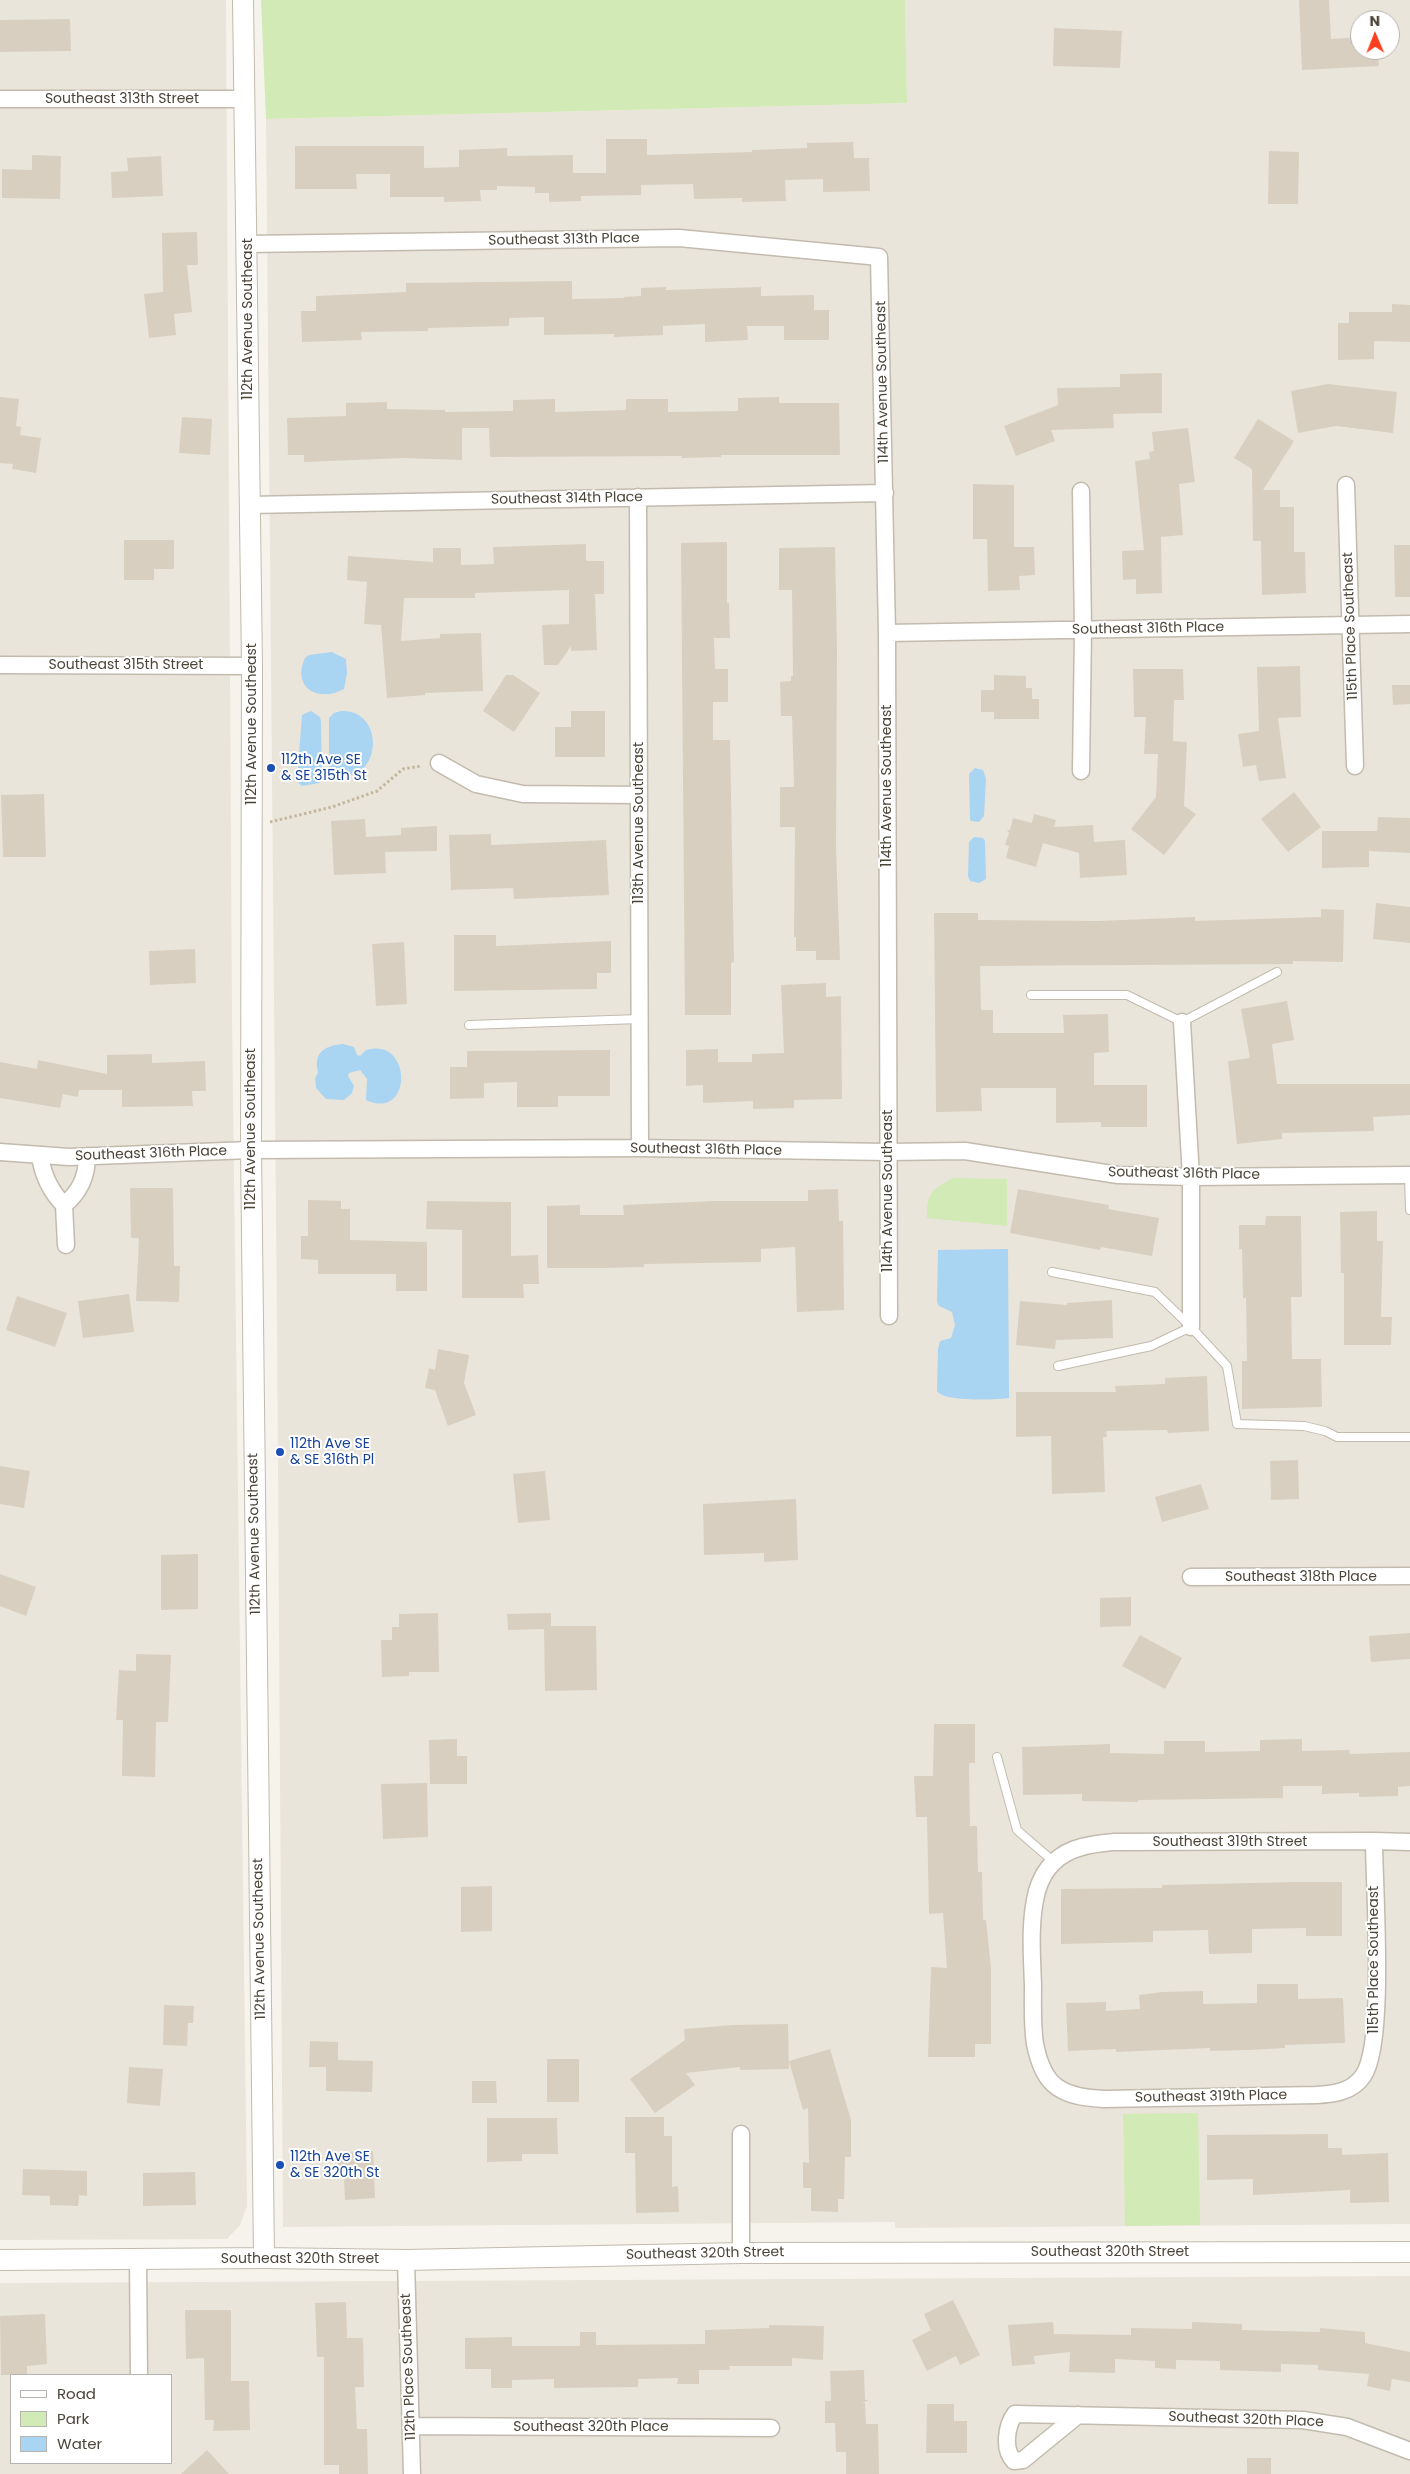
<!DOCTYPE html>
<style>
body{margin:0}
#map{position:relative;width:1410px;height:2474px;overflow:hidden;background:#f6f3ec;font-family:Poppins,sans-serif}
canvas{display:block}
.legend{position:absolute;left:10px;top:2374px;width:162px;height:90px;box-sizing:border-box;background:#fff;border:1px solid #b7b4b0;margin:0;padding:6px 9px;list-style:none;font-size:15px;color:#4b4439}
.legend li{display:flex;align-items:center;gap:10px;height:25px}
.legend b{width:25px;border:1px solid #b7b4b0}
.north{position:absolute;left:1350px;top:10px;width:50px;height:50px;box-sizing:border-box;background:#fff;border:1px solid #b7b4b0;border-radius:50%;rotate:359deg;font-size:14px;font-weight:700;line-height:20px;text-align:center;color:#4b4439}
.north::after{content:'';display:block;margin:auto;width:18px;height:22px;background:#fc3f1d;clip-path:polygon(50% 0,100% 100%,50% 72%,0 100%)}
</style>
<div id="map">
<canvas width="1410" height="2474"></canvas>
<ul class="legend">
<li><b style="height:6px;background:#fff"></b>Road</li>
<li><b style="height:14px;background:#d2eab5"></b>Park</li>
<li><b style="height:14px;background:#a9d4f2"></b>Water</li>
</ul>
<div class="north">N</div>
</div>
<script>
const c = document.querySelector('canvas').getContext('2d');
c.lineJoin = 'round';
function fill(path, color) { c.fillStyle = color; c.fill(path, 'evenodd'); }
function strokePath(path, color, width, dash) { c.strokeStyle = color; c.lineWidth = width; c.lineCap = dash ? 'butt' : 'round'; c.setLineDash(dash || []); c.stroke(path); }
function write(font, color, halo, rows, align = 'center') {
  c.font = font + ' Poppins,sans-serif'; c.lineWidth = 4; c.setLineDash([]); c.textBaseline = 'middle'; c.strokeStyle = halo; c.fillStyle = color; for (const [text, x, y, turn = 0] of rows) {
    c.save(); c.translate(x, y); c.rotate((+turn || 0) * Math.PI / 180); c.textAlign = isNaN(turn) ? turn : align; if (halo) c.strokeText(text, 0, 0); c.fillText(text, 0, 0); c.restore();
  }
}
const residential = new Path2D(`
 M0,0H226L232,1018L247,2206L240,2225L227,2239L0,2240Z
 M905,0H1410V2224L895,2228V2222L283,2227L277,1323L266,119L907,103ZM1360,20H1390V50H1360Z
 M1410,2276V2474H0V2283ZM11,2375H171V2463H11Z`);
const green = new Path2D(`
 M261,0H905L907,103L266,119Z
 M953,1178L1007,1179V1226L927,1218C926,1194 932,1189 953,1178Z
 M1198,2113L1200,2225L1125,2226L1123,2114Z`);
const water = new Path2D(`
 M332,652L346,659L347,674L344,689C319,703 291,688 305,658L309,655Z
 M311,711L320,717L321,722L322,781L319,783L302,786L297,781L302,715Z
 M341,711C377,709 384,759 355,775H351L347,771H331L329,768V718L334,713Z
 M975,768L983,770L986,779L984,816L979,822L971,821L970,819L969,774Z
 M974,837L983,838L985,841L986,879L979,883L970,881L968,876L969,842Z
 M343,1044L354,1047L357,1055L360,1056L366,1050C413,1036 413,1122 366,1100L367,1079L360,1070L349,1073L348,1076L354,1086L352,1093L344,1100L326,1099L316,1088L315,1078L318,1073C318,1069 316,1066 317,1061C319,1048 332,1045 343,1044Z
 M1008,1249L1009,1398C996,1400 943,1402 937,1391L938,1349L940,1341L951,1338L955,1325L952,1312L939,1306L937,1302L938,1250Z`);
const building = new Path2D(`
 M1299,0H1329L1331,39L1360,37V50H1378L1379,66L1302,70Z
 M70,19L71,51L0,52V20Z
 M1054,28L1122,31L1120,68L1053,66Z
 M606,139H647V155L752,152V150L807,148V143L853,142L854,158H869L870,191L823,192V179L785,180L786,201L742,202V198L694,199L693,184L641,185V195L581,196V201L549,202V193H535V187L497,186V190H480L481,201L444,202V197H390V174H356L357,189H295V146H424V168L459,167V150L507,148V156L573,155V173H606Z
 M1269,151L1299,152L1298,204H1268Z
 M32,155L61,156L60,199L2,198V169L32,170Z
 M161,156L163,196L112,198L111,172L128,171L127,158Z
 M197,232L198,265H187L192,312L174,314L176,335L149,338L144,294L163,292L162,233Z
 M572,281V299L624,298V297L641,296V288L666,287V290L761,287V296L814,295V310H829V340H784V326H747L748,340L705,342V324L663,326V335L614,337V334L544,335V317L509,318V326L428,328V331L361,332L362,340L302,342L301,311H316V296L406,292V283Z
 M1392,304L1410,305V342L1374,341V359L1338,360V323H1349V312H1392Z
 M1162,373V413L1113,414L1114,428L1051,430L1055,441L1016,456L1004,426L1058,405L1057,388L1120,387V374Z
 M1328,384L1397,392L1393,433L1336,426L1298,433L1291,391Z
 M0,397L19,399L16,426L21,427L20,435L41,438L36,473L12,469L13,464L0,463Z
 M779,397V403H839L840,455H721V457L682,458V456L490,457L489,428H462V460L403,458L304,462V455H288L287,418L346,416V403L387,402V409L445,410V412L513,411V400L555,399V412L626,410V399H668V412L738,411V398Z
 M182,417L212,419L210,455L179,453Z
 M1258,419L1294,441L1263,490H1280V507H1294V552H1305L1306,593L1262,595L1261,541H1253L1252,469L1234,458Z
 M1188,428L1195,482L1179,484L1183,535L1161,537L1162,593L1136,594V579L1123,580L1122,551L1144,550L1135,461L1150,459L1149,452L1154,451L1152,432Z
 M973,484L1014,485V547H1034L1035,575L1019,576L1020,590L988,591L987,539H973Z
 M124,540H174V569H154V580H124Z
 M727,542V603H729L730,638H714L715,669H728V702H713V740H730L734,962L731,963V1015H685L681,543Z
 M586,544V561H604V594H595L597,650L571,651V646L558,665H544L542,625L569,624V590L475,593V598H404L401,641L440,638V634L481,633L483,691L425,693V695L387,698L381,625L364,624L367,582L347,580L348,556L433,562V548H461V565L494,564L493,547Z
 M1394,545H1410V597H1395Z
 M835,547L837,650L836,848L840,960H816V951H796V937H794L795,827H780V787H794L792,716H781L780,682L791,681V676H793L792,590H779V548Z
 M1300,666L1301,717L1278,718L1286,778L1259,781L1256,765L1243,767L1238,734L1259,731L1257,667Z
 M1133,669H1183L1184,700H1174L1173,741L1187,742L1184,806L1196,814L1164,855L1131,829L1156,797L1158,754H1144L1146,717H1134Z
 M506,675H513L540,693L514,732L483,711Z
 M994,675L1026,676V688H1032V699H1039V719H994V712H981V690H994Z
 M1392,685H1410V704L1393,705Z
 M571,711H605V757H555V727H571Z
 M1294,792L1321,827L1288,852L1261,819Z
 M44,794L46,857H3L1,795Z
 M1034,814L1056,820L1054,827L1093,825L1094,842L1125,840L1127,875L1080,878L1079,853L1043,843L1036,867L1006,858L1009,846L1005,845L1009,833L1007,830H1010L1013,818L1032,823Z
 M1378,817L1410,818V853L1369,851V867L1322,868V831H1377Z
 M365,819L366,837L401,835V828L437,826V851L385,852L386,873L334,875L331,821Z
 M491,834V845L606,840L609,895L514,899L513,888L451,890L449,835Z
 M1376,903L1410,907V943L1373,939Z
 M1321,909L1344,910L1343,962L1293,961V964L980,966L981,1010H993V1033H1064L1063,1015L1108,1014L1109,1052L1094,1053V1085H1147V1127H1101V1122L1056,1123V1088H981L982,1111L936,1112L934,913H978V920L1098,921L1195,917V921L1321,917Z
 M454,935H496V946L611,941V973H597V989L454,991Z
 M404,942L407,1004L376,1006L372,944Z
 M195,949L196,983L150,985L149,951Z
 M826,983V997L841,996L842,1099L794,1100V1108L753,1109V1101L703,1103V1085L686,1086V1050L718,1049V1062H752V1054L784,1053L781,985Z
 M1287,1001L1294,1040L1272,1044L1277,1084H1410V1115L1373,1117L1374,1131L1282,1133V1139L1237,1144L1228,1061L1250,1058L1241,1009Z
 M610,1050V1096H558V1107H517V1082L484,1083V1098L450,1099V1067H467V1051Z
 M152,1054V1063L205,1061L206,1091H192L193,1106L122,1107V1090H79L78,1097L63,1094L60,1108L0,1098V1062L37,1069L38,1060L107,1074V1055Z
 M130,1188H173L174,1266H180L179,1302L136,1301L139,1238H131Z
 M838,1189L839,1221H843L844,1310L797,1312L795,1247L761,1249V1262L644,1264V1267L604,1268H547V1206L580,1205V1215H624L623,1205L715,1201H808V1190Z
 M1018,1189L1109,1205L1108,1209L1159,1218L1152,1256L1101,1247L1100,1250L1010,1233Z
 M308,1200L341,1201V1209H350V1240L427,1242V1291H396V1274H318V1260L301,1259V1236H308Z
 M427,1201L511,1202V1256L538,1255L539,1284H523L524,1298H462V1230L426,1229Z
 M1377,1211V1241H1383L1381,1317H1392L1391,1345H1344V1273H1341L1340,1212Z
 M1266,1216H1301L1302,1297H1291L1292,1359H1321L1322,1407L1242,1409V1361H1247L1246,1298H1243L1242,1249H1239V1225H1265Z
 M129,1294L134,1332L83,1338L78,1301Z
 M17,1296L67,1313L55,1347L6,1330Z
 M1112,1300L1113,1338L1056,1340L1055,1349L1016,1345L1020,1301L1067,1305V1303Z
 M438,1349L469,1355L464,1383L476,1415L448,1426L435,1390L425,1388L429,1368L435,1370Z
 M1207,1376L1209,1431L1168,1433L1167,1430L1106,1431L1107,1437H1103L1105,1492L1052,1494L1051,1436L1016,1437V1392H1116L1115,1386L1165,1384V1378Z
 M1298,1460L1299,1499L1271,1500L1270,1461Z
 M0,1466L30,1471L24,1508L0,1504Z
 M545,1471L550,1520L518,1523L513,1474Z
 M1201,1484L1209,1509L1162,1522L1155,1497Z
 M796,1499L798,1560L764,1562V1553L704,1555L703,1504Z
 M198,1554V1609L161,1610V1555Z
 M0,1574L36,1587L26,1616L0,1606Z
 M1131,1597V1626L1100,1627V1598Z
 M438,1613L439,1672H409V1676L382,1677L381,1640H392V1627H399V1614Z
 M551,1613V1626H596L597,1690L545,1691L544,1629L508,1630L507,1614Z
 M1410,1633V1659L1371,1662L1369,1636Z
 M1140,1635L1182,1658L1165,1689L1122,1666Z
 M136,1654L171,1655L168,1722H156L155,1777L122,1776L123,1720H116L119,1670L136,1671Z
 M934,1724H975V1763H969L970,1826H977L978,1872H982L983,1920H986L991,1968V2044H975V2057H928L931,1967L947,1968L943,1913L929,1914L927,1817H916L914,1776H933Z
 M457,1739V1756H467V1784H430L429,1740Z
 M1302,1739V1751L1349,1750L1350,1754L1410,1752V1786L1398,1787V1796L1359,1797V1793L1322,1794V1786H1283V1798L1138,1800V1802L1082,1801V1794L1023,1795L1022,1747L1110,1744V1753L1164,1754V1741H1205V1752L1260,1751V1740Z
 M427,1783L428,1837L383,1839L381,1784Z
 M1296,1882H1342V1936H1306V1928L1252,1929V1953L1209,1954L1208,1930L1153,1931V1942L1061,1944V1889L1162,1888V1885Z
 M492,1886V1931L461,1932V1887Z
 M1257,1984H1298V1999L1343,1998L1345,2043L1285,2045V2048L1249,2050L1210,2051V2048L1116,2052V2049L1068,2051L1066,2003L1106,2002V2011L1140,2009L1139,1995L1162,1992L1203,1991V2004L1257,2003Z
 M164,2005L194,2006L193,2023H188L187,2046L163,2045Z
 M788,2024L789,2069L740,2070V2067L686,2073L695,2085L655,2113L630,2079L685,2040L684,2029L733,2025Z
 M310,2041L338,2042V2060L373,2061L372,2092L326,2091V2067H309Z
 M830,2049L851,2120V2157H845L844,2199H838V2212L811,2211V2188H803V2162L809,2163L808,2108L803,2110L789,2061Z
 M547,2059H579V2102H547Z
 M129,2067L163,2069L160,2106L127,2103Z
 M472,2081H496L497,2103H472Z
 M625,2117H664V2136H672V2187L678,2186L679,2212L636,2213L635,2153H625Z
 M487,2118H557L558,2154H522V2161L487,2162Z
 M1328,2134V2148H1342V2155L1388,2153L1389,2202L1350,2203V2190L1253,2195V2179L1207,2180V2135Z
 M373,2151L375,2198L345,2200L344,2178H338L337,2153Z
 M23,2169L87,2171V2196L79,2195L78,2206L50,2205V2196L22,2195Z
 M195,2172L196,2205L143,2206V2173Z
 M953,2300L980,2355L960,2365L956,2356L927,2371L912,2340L931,2330L924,2314Z
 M346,2302L347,2338H363L364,2387H355L357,2429H367L368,2474H339V2465H324V2357H317L315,2303Z
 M185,2310H231V2381H249L250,2430L213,2431L214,2420H205L204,2358L186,2359Z
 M45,2314L47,2364L27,2366V2375H1L0,2316Z
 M1053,2322L1054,2334L1131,2335V2328L1192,2329V2322L1242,2324V2330L1320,2332V2328L1365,2332V2343L1410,2352V2382L1392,2379L1390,2391L1367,2386L1369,2374L1318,2370V2365L1281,2364V2372L1220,2370V2361L1176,2360V2369L1155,2368V2361L1115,2359V2373L1069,2372L1070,2352L1034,2356L1035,2364L1012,2366L1008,2325Z
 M769,2325L824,2326L823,2360L792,2358V2366H729L730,2370H699V2384H677L678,2378L638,2379V2387L554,2388V2379L512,2380V2388H491V2369H465V2338L512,2337V2346H580V2332H596V2345L705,2344V2330L769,2328Z
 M864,2370L865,2400H869L862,2403H865L866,2424H878L879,2474H846V2452H836L835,2423H825V2401H831L830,2371Z
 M927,2404H954V2421H967V2453H926Z
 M207,2450L229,2474H181Z
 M1247,2458H1271V2474H1247Z`);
const path = new Path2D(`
 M270,822L332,807L377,791L403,769L421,766`);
const service = new Path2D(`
 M1031,995H1127L1182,1022L1277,972
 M469,1025L639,1019
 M1409,1175L1410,1210
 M1052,1272L1155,1292L1191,1327L1151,1346L1058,1366
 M1191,1327L1227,1366L1237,1424L1304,1426L1325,1431L1337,1437H1410
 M997,1757L1017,1830L1054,1862`);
const minor = new Path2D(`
 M0,99H244
 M247,244L679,238L879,257L887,633L889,1316
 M1346,485L1355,766
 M638,497L640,1148
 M249,505L885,493
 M887,633L1410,624
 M0,665L252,666
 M439,763L476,784L523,794L639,795
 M1081,771L1083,630L1081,491
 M1182,1022L1191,1177V1327
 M0,1152L69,1157L251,1150L640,1148L887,1152L965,1151L1118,1175L1191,1177L1410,1175
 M40,1156C43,1176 50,1191 64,1205C80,1192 87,1177 87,1156
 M64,1205L66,1245
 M1191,1577L1410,1576
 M1374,1841C1374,1887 1386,2044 1363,2076C1352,2092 1334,2094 1316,2095L1105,2099C1089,2098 1071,2097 1057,2087C1044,2078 1038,2059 1035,2044C1032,2025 1033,2005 1033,1986C1032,1955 1029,1922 1037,1891C1040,1881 1046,1869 1054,1862C1070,1846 1094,1844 1114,1842L1374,1841L1410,1842
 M741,2134V2253
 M138,2259L139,2375
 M406,2260L412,2474
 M1078,2415L1023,2460L1014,2461C1003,2450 1006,2426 1015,2414L1303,2420L1347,2427L1410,2451
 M411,2426L771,2428`);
const tertiary = new Path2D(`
 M243,0L252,666L251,1150L264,2258
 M0,2260L264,2258L406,2260L741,2253L1410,2252`);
const markers = [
 [271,768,5,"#1a4fb4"],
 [280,1452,5,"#1a4fb4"],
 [280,2165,5,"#1a4fb4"]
];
const streetNames = [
 ["Southeast 313th Street",122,99],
 ["Southeast 313th Place",564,240,-1],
 ["112th Avenue Southeast",248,319,-90],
 ["114th Avenue Southeast",883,382,-91],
 ["Southeast 314th Place",567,499,-1],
 ["115th Place Southeast",1351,626,-92],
 ["Southeast 316th Place",1148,629,-1],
 ["Southeast 315th Street",126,665],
 ["112th Avenue Southeast",252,724,-90],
 ["114th Avenue Southeast",887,786,-90],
 ["113th Avenue Southeast",639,823,-90],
 ["112th Avenue Southeast",251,1129,-90],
 ["Southeast 316th Place",706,1150,1],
 ["Southeast 316th Place",151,1154,-2],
 ["Southeast 316th Place",1184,1174,1],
 ["114th Avenue Southeast",888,1191,-90],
 ["112th Avenue Southeast",255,1534,-91],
 ["Southeast 318th Place",1301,1577],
 ["Southeast 319th Street",1230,1842],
 ["112th Avenue Southeast",260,1939,-91],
 ["115th Place Southeast",1374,1960,-90],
 ["Southeast 319th Place",1211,2097,-1],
 ["Southeast 320th Street",1110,2252],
 ["Southeast 320th Street",705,2254,-1],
 ["Southeast 320th Street",300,2259],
 ["112th Place Southeast",409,2367,-92],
 ["Southeast 320th Place",1246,2420,2],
 ["Southeast 320th Place",591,2427]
];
const transitNames = [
 ["112th Ave SE",281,760],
 ["& SE 315th St",281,776],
 ["112th Ave SE",290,1444],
 ["& SE 316th Pl",290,1460],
 ["112th Ave SE",290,2157],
 ["& SE 320th St",290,2173]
];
fill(residential, '#eae5da');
fill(green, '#d2eab5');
fill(water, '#a9d4f2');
fill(building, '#d8cfc1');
strokePath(service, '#c2bbae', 10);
strokePath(minor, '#c2bbae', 19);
strokePath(tertiary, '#c2bbae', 22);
strokePath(path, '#c4b79f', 3, [2.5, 2.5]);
strokePath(service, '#fff', 8);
strokePath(minor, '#fff', 16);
strokePath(tertiary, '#fff', 20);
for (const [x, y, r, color] of markers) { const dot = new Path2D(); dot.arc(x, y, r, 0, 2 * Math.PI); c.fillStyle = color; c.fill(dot); strokePath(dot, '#fff', 2); }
write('14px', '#4b4439', '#fff', streetNames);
write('14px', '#164399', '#fff', transitNames, 'left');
</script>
